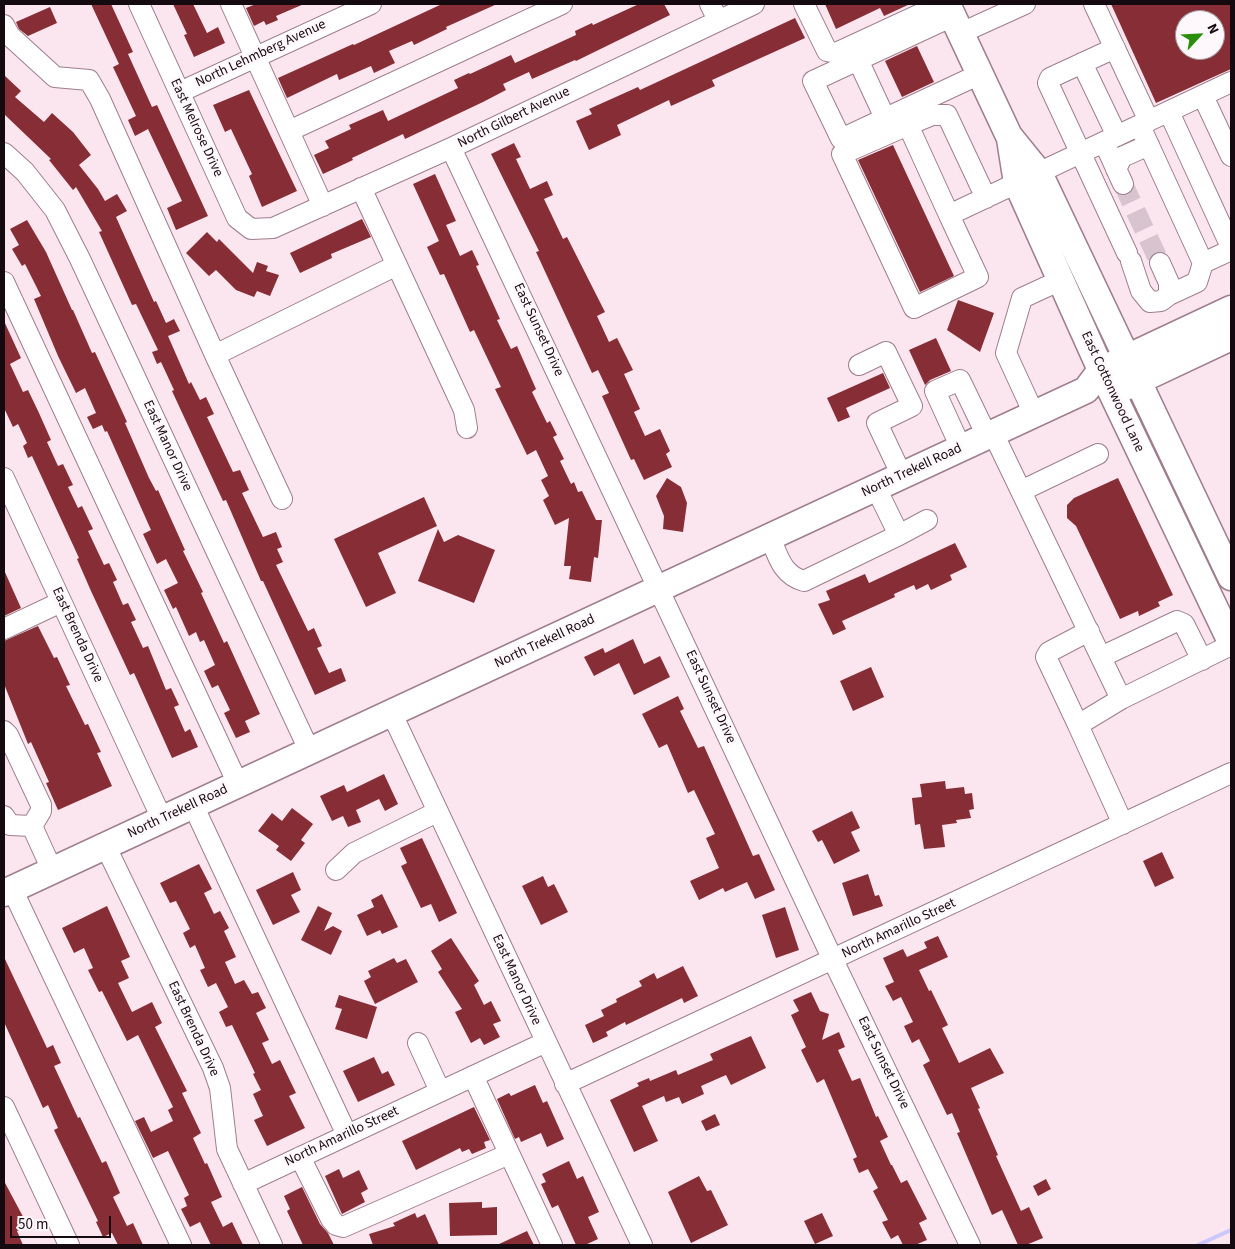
<!DOCTYPE html>
<style>
body{margin:0}
#map{position:relative;width:1235px;height:1249px;overflow:hidden;background:#fbe5ef;font-family:"Source Sans 3",sans-serif}
canvas{display:block}
.frame{position:absolute;inset:0;border:5px solid #150a10;pointer-events:none}
.north{position:absolute;left:1175px;top:10px;width:50px;height:50px;box-sizing:border-box;background:#fef7fb;border:1px solid #a1989d;border-radius:50%;rotate:65deg;font-size:14px;font-weight:700;line-height:20px;text-align:center;color:#150a10}
.north::after{content:'';display:block;margin:auto;width:18px;height:22px;background:#298e08;clip-path:polygon(50% 0,100% 100%,50% 72%,0 100%)}
.scale{position:absolute;left:10px;top:1216px;width:101px;height:22px;box-sizing:border-box;border:2px solid #150a10;border-top:0;padding-left:6px;font-size:15px;line-height:18px;white-space:nowrap;color:#150a10;-webkit-text-stroke:4px #fef7fb;paint-order:stroke}
</style>
<div id="map">
<canvas width="1235" height="1249"></canvas>
<div class="frame"></div>
<div class="north">N</div>
<div class="scale">50 m</div>
</div>
<script>
const c = document.querySelector('canvas').getContext('2d');
c.lineJoin = 'round';
function strokePath(path, color, width, dash) { c.strokeStyle = color; c.lineWidth = width; c.lineCap = dash ? 'butt' : 'round'; c.setLineDash(dash || []); c.stroke(path); }
function fill(path, color) { c.fillStyle = color; c.fill(path, 'evenodd'); }
function write(font, color, halo, rows, align = 'center') {
  c.font = font + ' "Source Sans 3",sans-serif'; c.lineWidth = 5; c.setLineDash([]); c.textBaseline = 'middle'; c.strokeStyle = halo; c.fillStyle = color; for (const [text, x, y, turn = 0] of rows) {
    c.save(); c.translate(x, y); c.rotate((+turn || 0) * Math.PI / 180); c.textAlign = isNaN(turn) ? turn : align; if (halo) c.strokeText(text, 0, 0); c.fillText(text, 0, 0); c.restore();
  }
}
const stream = new Path2D(`
 M1198,1245L1231,1230`);
const building = new Path2D(`
 M91,4H111L133,52L128,54L152,107L157,105L208,216L176,230L167,208L182,201L148,129L135,136L128,120L136,116L113,67L119,64Z
 M173,4H193L207,33L218,27L225,43L194,57L184,35L187,34Z
 M256,4H304L276,16L278,20L266,25L264,21L254,26L246,8Z
 M442,4H497L446,27L447,29L414,45L412,41L389,51L395,63L374,73L371,66L339,80L337,74L287,98L278,78L353,44L354,45Z
 M639,4H664L670,15L576,61L575,60L532,79L529,72L503,84L506,90L483,102L405,139L403,134L352,158L353,160L323,174L314,155L329,148L325,141L351,129L349,125L383,110L388,121L458,88L454,80L469,73L470,74L511,55L515,63L576,35L575,31L592,23L593,25Z
 M825,4H910L884,16L880,8L836,29Z
 M1111,4H1231V69L1156,103ZM1185,20H1215V50H1185Z
 M50,7L57,23L28,36L19,29L16,22Z
 M795,18L805,38L712,80L715,86L671,106L669,100L617,125L621,135L589,150L576,121L592,114L589,109L638,87L640,90Z
 M917,46L934,82L902,97L885,61Z
 M4,75L21,91L15,97L44,122L52,113L73,132L91,155L79,165L98,189L105,201L117,194L127,211L116,217L154,302L156,301L166,323L174,319L180,331L168,336L189,384L191,382L200,400L206,397L214,414L207,417L233,472L240,470L249,490L242,493L263,537L276,532L282,547L277,549L283,562L276,565L308,631L314,628L322,646L317,648L329,673L341,668L346,681L315,695L263,581H261L226,500L223,501L172,391L174,390L161,362L157,364L152,352L158,350L136,304L132,305L99,232L102,231L76,187L73,190L49,160L51,159L4,114Z
 M249,90L297,191L262,207L249,176L252,174L231,129L225,132L213,105Z
 M514,143L521,157L516,159L530,189L547,181L553,195L544,199L563,239L567,237L605,312L597,316L609,342L617,338L633,370L624,374L640,409L634,412L645,436L660,429L670,451L666,454L672,467L644,480L634,459L631,460L602,396L609,393L598,370L592,373L536,252L539,251L491,154Z
 M893,145L954,276L920,292L858,160Z
 M435,174L456,221L446,225L460,256L472,250L479,265L476,266L500,319L497,320L511,349L517,346L536,389L532,392L547,423L550,421L557,435L553,437L564,459L560,461L571,484L574,482L578,492L582,491L596,520H602L598,558L594,557L591,582L569,579L571,566H564L569,518L555,525L543,500L549,496L541,480L548,476L536,450L527,455L495,389L501,387L474,330L470,332L444,274L440,275L427,247L439,241L413,184Z
 M362,219L371,237L331,254L332,258L300,273L290,253Z
 M27,220L46,252L72,310H73L92,353L95,352L127,422L125,423L149,478L156,491L158,490L185,550L183,551L203,592L201,593L224,643L227,641L260,714L245,721L250,732L236,738L224,713L230,710L218,685L212,688L204,671L215,665L204,640L200,642L196,632L189,636L176,607L173,609L164,590L178,583L166,559L157,564L143,534L151,530L107,431L105,432L102,425L93,429L87,417L96,413L85,388L76,393L58,356L34,299L41,296L25,264L22,266L12,249L19,245L10,229Z
 M207,232L217,242L219,239L253,273L257,262L268,266L266,271L279,275L270,296L257,291L254,297L236,290L216,270L209,276L186,253Z
 M958,300L994,313L980,352L947,330Z
 M4,321L21,358L10,364L23,392L28,390L39,413L51,440L47,442L58,466L63,464L73,485L68,487L78,508L82,506L93,529L88,531L104,565L109,563L117,580L113,582L123,605L128,603L136,620L131,622L143,648L148,646L166,690L171,688L179,705L174,707L185,732L190,729L198,747L172,758L134,673L130,675L91,591L77,559L79,558L32,456L28,458L23,446L27,443L18,424L13,427L4,408Z
 M936,338L951,371L930,380L925,385L909,350Z
 M883,373L890,388L846,408L850,417L838,422L827,398Z
 M667,478L681,487L687,503L683,532L663,529L664,516L656,496Z
 M1118,478L1173,595L1158,602L1160,606L1139,616L1138,611L1120,619L1076,526L1067,518V505L1074,498Z
 M424,497L437,526L378,553L396,593L366,607L334,539Z
 M438,529L444,542L458,535L495,550L474,603L418,581Z
 M955,543L967,567L950,575L952,580L931,590L928,584L916,590L914,585L894,594L895,597L842,621L846,629L833,635L818,604L830,600L826,591L865,574L869,583Z
 M4,570L21,608L4,616Z
 M38,626L54,658L57,657L70,685L66,686L85,725L88,724L101,752L97,753L112,786L58,810L46,783L49,782L31,742L28,744L4,684V641Z
 M633,639L644,664L660,656L670,677L634,695L619,663L594,676L584,657L603,648L605,653Z
 M871,667L884,697L853,711L840,681Z
 M678,696L684,709L680,711L698,748L704,746L753,856L759,854L775,890L755,899L747,882L725,892L723,888L699,900L690,881L719,868L706,838L715,834L694,790L688,793L667,744L659,748L642,714Z
 M384,774L398,804L385,811L379,799L356,810L361,822L348,827L343,816L332,821L320,796L344,785L347,792Z
 M945,781L946,789L964,787L965,794L972,793L974,809L969,810L971,818L956,820L957,823L942,825L945,847L924,849L920,824L915,825L912,798L922,797L920,784Z
 M292,808L313,824L301,840L305,843L291,861L276,850L279,846L258,831L272,813L282,821Z
 M852,811L860,828L851,832L860,851L834,864L822,840L818,842L812,831Z
 M422,838L457,913L439,922L431,904L421,908L401,866L407,863L400,848Z
 M1162,852L1174,878L1155,887L1143,861Z
 M199,864L212,889L204,893L214,914L220,911L229,928L224,931L236,957L225,962L235,984L244,980L252,994L258,992L266,1008L256,1013L269,1040L262,1043L272,1064L280,1060L296,1093L289,1096L305,1128L267,1146L254,1120L263,1116L253,1094L261,1090L253,1074L255,1073L232,1025L226,1027L219,1012L228,1007L216,983L208,987L200,970L205,968L195,945L190,948L183,933L190,929L176,901L170,903L160,883Z
 M293,872L301,890L291,895L300,912L273,925L256,890Z
 M868,874L875,896L879,895L883,906L853,916L842,883Z
 M543,876L548,887L554,884L568,912L541,925L522,886Z
 M382,894L398,927L382,934L380,930L367,936L357,915L374,907L371,900Z
 M107,906L130,957L121,961L129,978L118,983L132,1012L152,1002L162,1023L155,1027L187,1091L182,1093L201,1133L193,1138L205,1164L207,1163L222,1197L211,1202L223,1227L232,1222L243,1245H211L200,1222L190,1227L181,1209L187,1206L184,1198L189,1195L168,1151L153,1158L135,1121L144,1117L151,1132L173,1121L168,1110L173,1107L138,1035L127,1041L102,991L99,992L88,970L93,968L84,948L74,953L62,928Z
 M318,906L332,913L324,931L333,926L342,931L331,955L301,940Z
 M785,907L799,950L776,958L762,915Z
 M938,936L948,957L919,970L929,991L931,990L948,1025L942,1028L959,1063L990,1048L1004,1073L971,1088L980,1108L978,1109L998,1155L996,1156L1021,1211L1029,1207L1043,1238L1026,1245H1018L1002,1210L992,1215L957,1133L960,1132L952,1113L947,1115L923,1065L930,1061L919,1039L912,1043L904,1026L913,1022L901,997L893,1001L885,986L894,982L883,958L903,949L907,957L927,948L924,942Z
 M451,938L479,981L474,985L484,1005L491,1001L501,1021L493,1024L500,1037L484,1045L480,1038L471,1043L455,1012L462,1009L438,972L442,969L431,951Z
 M4,957L47,1048L53,1045L61,1063L54,1066L78,1118L80,1117L102,1163L106,1161L120,1193L113,1197L127,1226L133,1223L143,1245H118L112,1233L103,1237L96,1222L98,1221L54,1130L58,1128L48,1105L43,1108L4,1022Z
 M394,958L397,963L406,959L418,982L375,1004L364,981L371,977L368,971Z
 M683,966L698,996L684,1003L682,998L626,1025L625,1022L606,1032L608,1036L593,1043L585,1025L604,1016L601,1010L617,1002L616,999L642,986L639,981L654,973L657,979Z
 M811,992L820,1011L829,1014L822,1040L839,1032L845,1047L838,1050L852,1081L860,1078L876,1117L878,1116L888,1137L880,1141L891,1165H892L901,1183L907,1180L927,1219L919,1223L927,1240L915,1245H903L898,1235L891,1239L882,1222L888,1220L873,1191L878,1188L868,1169L859,1173L853,1159L857,1157L824,1079L817,1083L801,1050L806,1047L791,1015L799,1011L793,1000Z
 M339,995L377,1007L367,1039L335,1029L342,1009L335,1007Z
 M751,1036L766,1068L731,1085L726,1075L701,1086L704,1094L682,1104L679,1097L666,1102L664,1096L642,1106L658,1141L634,1152L610,1100L639,1086L637,1083L649,1078L650,1081L676,1070L678,1075L713,1060L710,1054Z
 M374,1057L382,1074L388,1071L395,1085L358,1102L343,1071Z
 M535,1085L543,1103L547,1101L564,1139L547,1147L541,1133L521,1142L519,1137L515,1139L497,1099L509,1093L511,1096Z
 M474,1107L490,1140L484,1142L486,1148L472,1154L469,1149L462,1152L460,1148L416,1170L402,1141Z
 M715,1114L720,1125L706,1131L701,1121Z
 M569,1161L577,1179L583,1176L599,1212L588,1217L598,1239L585,1245H576L558,1205L552,1208L541,1184L546,1182L542,1174Z
 M339,1169L343,1178L359,1170L368,1189L361,1193L365,1202L342,1214L325,1176Z
 M699,1176L707,1191L711,1190L728,1225L691,1243L668,1192Z
 M1046,1179L1051,1189L1038,1196L1033,1186Z
 M4,1181L28,1226L17,1231L23,1245H4Z
 M302,1187L320,1224L328,1233L334,1245H303L287,1211L290,1209L284,1196Z
 M482,1202V1208L497,1207V1235L450,1236L449,1203Z
 M415,1213L417,1218L425,1214L439,1245H373L369,1234L395,1226L393,1223Z
 M822,1213L833,1236L815,1244L804,1221Z
 M527,1231L534,1245H497Z`);
const minorTunnel = new Path2D(`
 M1123,184L1160,263`);
const minor = new Path2D(`
 M139,4L237,218L251,229L273,228L451,148L754,4
 M231,4L323,206
 M710,4L718,20
 M804,4L827,51L836,53L942,4
 M1094,4L1149,121
 M953,16L813,81L841,139L980,74
 M4,25L10,36L55,77L89,80L100,99L215,355L282,499
 M961,33L1025,4
 M1115,48L1050,78L1048,83L1127,253
 M858,60L885,118
 M1082,63L1117,136
 M180,92L371,4
 M1203,96L1231,156
 M1169,112L1231,247
 M908,125L932,115H947L986,198
 M1140,126L1203,263L1231,250
 M289,131L562,4
 M1104,142L1123,184
 M451,148L833,960L970,1245
 M4,153L25,172L55,210L80,259L310,752
 M1116,169L1122,157L1149,145
 M361,188L464,410L467,428
 M949,215L978,277L914,308L842,154L908,125L949,215L1231,82
 M1131,261L1141,291L1150,302L1161,301L1169,295V283L1160,263
 M4,282L238,784
 M1169,295L1197,282L1203,263
 M215,355L397,265
 M859,365L886,352L912,406L877,423L902,476
 M1034,414L1006,353L1022,298L1061,280
 M993,433L1121,699L1078,725L1123,824
 M961,448L935,391L960,380L987,436
 M4,478L162,819
 M1021,491L1098,454
 M899,535L927,520
 M770,537C778,556 782,575 804,581L899,535L876,488
 M4,629L61,602
 M1101,657L1177,621L1184,624L1202,660
 M1121,699L1231,645
 M392,714L642,1245
 M1078,725L1046,657L1049,652L1089,631
 M4,731L8,735L41,805V811L32,826
 M193,805L347,1135
 M4,816L10,825L32,826
 M32,826L52,870
 M105,845L213,1068L220,1088L227,1149L272,1245
 M336,870L354,853L437,812
 M12,889L181,1245
 M418,1043L440,1091
 M473,1076L552,1245
 M565,1084L1231,773
 M4,1107L69,1245
 M300,1157L331,1219L336,1225L343,1227L509,1154
 M243,1184L546,1042`);
const major = new Path2D(`
 M947,4L1009,136L1039,173L1231,577
 M1010,139L1017,183L1101,370L1231,642
 M1123,388L1231,337
 M4,893L1086,390L1101,370L1231,309`);
const streetNames = [
 ["North Lehmberg Avenue",261,54,-25],
 ["North Gilbert Avenue",514,118,-26],
 ["East Melrose Drive",196,128,65],
 ["East Sunset Drive",538,330,65],
 ["East Cottonwood Lane",1112,392,65],
 ["East Manor Drive",167,446,65],
 ["North Trekell Road",912,471,-25],
 ["East Brenda Drive",77,635,65],
 ["North Trekell Road",545,642,-25],
 ["East Sunset Drive",710,697,65],
 ["North Trekell Road",178,812,-25],
 ["North Amarillo Street",899,929,-25],
 ["East Manor Drive",516,980,65],
 ["East Brenda Drive",193,1029,65],
 ["East Sunset Drive",883,1063,64],
 ["North Amarillo Street",342,1137,-25]
];
strokePath(stream, '#c9c7fc', 4);
fill(building, '#872d36');
strokePath(minorTunnel, '#d8c4ce', 20, [20, 10]);
strokePath(minor, '#9e7e8e', 22);
strokePath(major, '#9e7e8e', 29);
strokePath(minor, '#fff', 20);
strokePath(major, '#fff', 26);
write('14px', '#150a10', '#fef7fb', streetNames);
</script>
